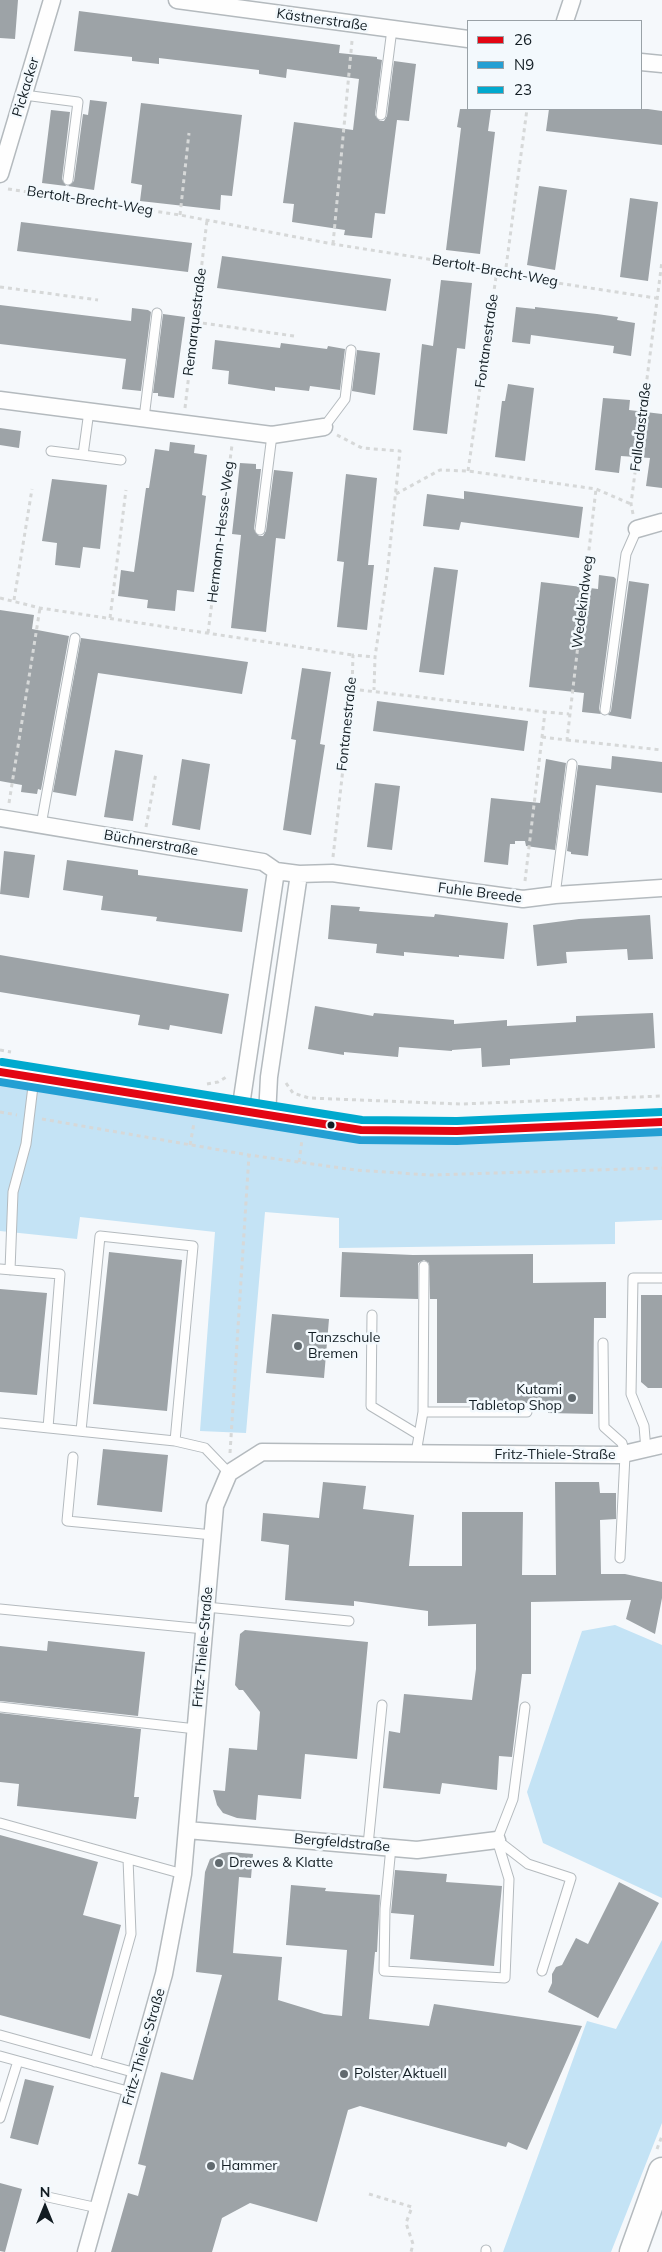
<!DOCTYPE html>
<meta charset="utf-8">
<style>
body{margin:0}
#map{position:relative;width:662px;height:2252px;overflow:hidden;background:#f5f8fb;font-family:Mulish,sans-serif}
canvas{display:block}
.legend{position:absolute;left:467px;top:20px;width:175px;height:90px;box-sizing:border-box;background:#f3f9fd;border:1px solid #99a1a6;margin:0;padding:6px 9px;list-style:none;font-size:15px;color:#121d23}
.legend li{display:flex;align-items:center;gap:10px;height:25px}
.legend b{width:25px;border:1px solid #99a1a6}
.north{position:absolute;left:20px;top:2182px;width:50px;height:50px;-webkit-text-stroke:4px #f3f9fd;paint-order:stroke;rotate:0deg;font-size:14px;font-weight:700;line-height:20px;text-align:center;color:#121d23}
.north::after{content:'';display:block;margin:auto;width:18px;height:22px;background:#121d23;clip-path:polygon(50% 0,100% 100%,50% 72%,0 100%)}
</style>
<div id="map">
<canvas width="662" height="2252"></canvas>
<ul class="legend">
<li><b style="height:6px;background:#e30613"></b>26</li>
<li><b style="height:6px;background:#249fd3"></b>N9</li>
<li><b style="height:6px;background:#00a9ce"></b>23</li>
</ul>
<div class="north">N</div>
</div>
<script>
const c = document.querySelector('canvas').getContext('2d');
c.lineJoin = 'round';
function fill(path, color) { c.fillStyle = color; c.fill(path, 'evenodd'); }
function strokePath(path, color, width, dash) { c.strokeStyle = color; c.lineWidth = width; c.lineCap = dash ? 'butt' : 'round'; c.setLineDash(dash || []); c.stroke(path); }
function write(font, color, halo, rows, align = 'center') {
  c.font = font + ' Mulish,sans-serif'; c.lineWidth = 5; c.setLineDash([]); c.textBaseline = 'middle'; c.strokeStyle = halo; c.fillStyle = color; for (const [text, x, y, turn = 0] of rows) {
    c.save(); c.translate(x, y); c.rotate((+turn || 0) * Math.PI / 180); c.textAlign = isNaN(turn) ? turn : align; if (halo) c.strokeText(text, 0, 0); c.fillText(text, 0, 0); c.restore();
  }
}
const green = new Path2D(`
 M0,1084L332,1136L406,1143L662,1134V1220L615,1222V1244L339,1248V1218L265,1212L246,1433L200,1431L215,1232L80,1217L77,1239L0,1231Z
 M615,1625L662,1645V1898L543,1843L527,1792L582,1631Z
 M662,1940V2123L611,2252H503L587,2021L616,2029Z`);
const building = new Path2D(`
 M0,0H18L15,39L0,38Z
 M79,11L340,45L339,53L377,57V59L382,60L375,115L380,121H384L387,116L394,61L416,64L409,121L397,120L385,214L375,213L372,238L344,235L345,230L292,222L294,204L283,203L294,122L353,130L359,79L287,69L286,78L259,74V70L159,58V64L132,61V57L74,51Z
 M90,100L107,102L94,190L68,186L74,181L83,114L88,115Z
 M141,103L242,115L232,196L221,195L220,210L140,201L142,185L131,183Z
 M460,109H491L488,131L495,132L480,254L446,250L461,128L457,127Z
 M549,109H648L662,111V145L546,131Z
 M51,110L70,112L62,179L66,186L42,183Z
 M539,186L567,190L555,270L527,265Z
 M630,198L658,202L648,281L620,277Z
 M21,222L192,243L188,272L17,251Z
 M222,256L391,279L386,311L217,288Z
 M441,280L472,283L465,349L457,348L447,434L413,430L422,344L433,346Z
 M0,305L131,321L132,308L148,310L151,312L141,391L122,389L126,359L0,344Z
 M516,307L535,309V307L597,314L618,317L617,320L635,323L631,356L613,353L614,346L531,335L530,344L512,342Z
 M163,314L185,317L174,398L158,396V393H153Z
 M215,340L280,348L281,343L327,349L328,346L345,349L340,390L310,386L309,391L275,387V391L228,384L229,371L212,369Z
 M357,350L380,353L375,395L352,391Z
 M508,384L534,388L525,461L495,457L502,401H505Z
 M603,398L630,400L629,410L662,414V488L646,486L650,458L621,456L619,473L595,470Z
 M0,428L21,431L19,448L0,445Z
 M170,442L195,445L194,453L207,455L202,495L206,496L194,592L177,590L175,611L147,608L148,600L118,596L121,570L134,572L146,488H149L155,449L169,451Z
 M240,463L256,464V469H261L254,529L259,536H263L266,531L274,470L293,472L285,539L276,538L266,632L231,628L241,535L232,534Z
 M346,474L377,478L368,565H374L367,630L337,627L344,562L337,561Z
 M52,479L107,485L100,549L83,547L80,568L55,565L57,543L42,541Z
 M464,491L583,507L579,538L461,522L459,530L423,526L427,494L464,499Z
 M434,567L458,570L444,675L419,672Z
 M599,575L614,577L616,579L599,709L601,714L582,712L584,693L529,687L541,582L598,589Z
 M629,581L649,584L631,719L608,715L611,711Z
 M0,610L34,615L32,629L69,636L41,790L38,789L37,794L21,792L22,785L0,781Z
 M81,638L248,662L242,694L98,673L76,796L53,792Z
 M302,668L331,672L320,744L325,745L311,835L283,830L296,740L291,739Z
 M377,701L528,721L524,751L373,731Z
 M115,750L143,755L133,821L104,817Z
 M612,756L662,762V793L596,785L588,856L571,854V852L567,851L578,765L611,769Z
 M182,759L210,764L200,830L172,825Z
 M546,759L566,763L555,850L526,846L525,841H515V844H510L508,865L484,862L491,798L540,803Z
 M375,783L400,786L392,850L367,847Z
 M4,851L35,855L29,898L0,894Z
 M67,860L138,870V875L248,889L242,932L156,921L157,917L101,910L103,896L63,890Z
 M331,905L360,907L359,911L434,917L435,914L508,923L504,959L459,955V957L404,952V956L376,953L377,944L328,939Z
 M650,915L653,959L628,960L627,949L566,952L567,963L537,966L533,925L579,919Z
 M0,955L229,994L222,1034L170,1025L169,1030L138,1025L140,1015L0,992Z
 M315,1006L373,1016L374,1013L454,1020V1024L507,1020V1026L576,1022V1016L653,1013L655,1048L510,1059V1065L482,1067L481,1048L452,1050V1051L399,1047L398,1057L344,1052V1055L308,1049Z
 M109,1252L182,1260L167,1411L93,1404Z
 M342,1252L413,1255L533,1254V1283L606,1282V1318H594L593,1414L548,1413V1403H437V1299H430L429,1263L424,1260L418,1263V1299L340,1297Z
 M0,1289L47,1293L37,1395L0,1392Z
 M641,1295H662V1388H648L641,1382Z
 M272,1314L329,1319L324,1378L266,1373Z
 M103,1449L168,1455L162,1512L97,1505Z
 M323,1482L366,1486L363,1509L414,1515L409,1566H462V1512H523L522,1575H556L555,1482H599L600,1493H616V1519L600,1520L601,1574H625L662,1582V1598L655,1634L626,1619L631,1600L531,1602V1674H522L512,1757L499,1756L497,1790L442,1783L440,1794L383,1788L389,1731L400,1733L404,1694L472,1700L476,1669V1624L428,1626V1611L354,1601V1606L285,1600L289,1545L261,1541L263,1513L319,1518Z
 M245,1630L368,1642L357,1759L305,1754L301,1799L258,1795L256,1820L237,1818L223,1813L217,1805L213,1790L225,1791L229,1748L257,1750L260,1712L243,1690H239L235,1685L240,1634Z
 M48,1641L145,1652L138,1716L0,1701V1646L47,1651Z
 M0,1713L141,1729L134,1797H139L136,1819L17,1806L19,1784L0,1782Z
 M0,1835L98,1862L83,1915L121,1925L90,2039L0,2015Z
 M230,1852L253,1854L251,1878L239,1877L233,1953L282,1957L278,2000L324,2014L342,2016L347,1950L286,1945L291,1885L326,1888L325,1891L380,1895L377,1952H375L369,2019L429,2026L434,2004L582,2026L527,2150L508,2142L506,2147L360,2106L348,2110L317,2222L250,2203L222,2218L212,2252H111L128,2193L138,2196L146,2166L138,2164L161,2072L193,2080L222,1975L196,1972L205,1872L210,1859L222,1853Z
 M395,1870L447,1874L446,1882L502,1886L494,1966L410,1959L414,1915L391,1913Z
 M619,1882L659,1903L598,2018L548,1992L552,1983V1974L556,1967L562,1965L576,1938L588,1944Z
 M25,2079L54,2086L38,2145L10,2138Z
 M0,2183L22,2189L5,2252L0,2251Z`);
const path = new Path2D(`
 M8,189L180,215L333,244L497,270L505,275L662,299
 M180,215L189,133
 M333,244L352,41
 M505,275L527,109
 M0,287L98,300
 M195,322L294,336
 M185,408L207,220
 M337,435L362,448L400,451L387,575L375,657L374,690
 M468,471L497,270
 M396,494L440,470L468,471L596,489L631,504
 M633,514L631,504L662,261
 M0,598L40,608L353,655
 M14,600L32,489
 M110,618L126,490
 M208,633L232,445
 M352,689L545,712
 M542,737L567,740L596,489
 M567,740L662,750
 M9,803L40,608
 M146,827L156,773
 M333,857L352,689L353,655L375,657
 M525,881L545,712L569,714
 M0,1050L11,1052
 M286,1083L293,1093L309,1098L461,1104L662,1096
 M207,1084L218,1082L228,1076
 M0,1112L17,1115
 M42,1119L249,1155L355,1170L430,1175L662,1168
 M190,1145L194,1123
 M299,1162L302,1140
 M230,1453L249,1155
 M657,2149L662,2136
 M369,2194L412,2207L406,2223L413,2244L411,2252`);
const service = new Path2D(`
 M24,95L78,102L68,180
 M381,115L392,29
 M144,418L157,313
 M324,427L345,399L351,350
 M51,451L83,455L89,411
 M83,455L121,460
 M260,530L272,435
 M605,710L626,554L637,529
 M41,825L75,638
 M555,895L572,764
 M0,1269L60,1274L48,1428
 M10,1270L13,1192L26,1144L34,1078
 M372,1315L371,1406L419,1435
 M603,1343L604,1427L622,1443L625,1455L620,1558
 M423,1412H527
 M0,1423L175,1441L205,1448L229,1473
 M81,1431L100,1236L193,1246L175,1441
 M646,1450L644,1426L631,1394L633,1278H662
 M416,1453L423,1412L424,1266
 M73,1457L67,1521L213,1535
 M206,1607L349,1621
 M0,1609L204,1629
 M0,1707L196,1729
 M0,1823L183,1874
 M497,1840L528,1864L571,1878L542,1971
 M368,1845L382,1705
 M391,1847L385,1909L384,1971L505,1978L509,1879L497,1840L513,1799L525,1707
 M0,2035L136,2073
 M0,2056L131,2092
 M95,2062L131,1934L128,1859
 M0,2118L18,2061
 M48,2197L98,2208
 M486,2252V2250`);
const minor = new Path2D(`
 M177,0L468,39
 M565,21L572,0
 M641,62L662,64
 M0,174L52,0
 M0,400L272,435L324,427
 M637,529L662,522
 M0,818L263,862L276,871L299,874L332,873L523,899L555,895L662,888
 M240,1112L276,871
 M267,1116L269,1077L299,874
 M187,1830L417,1850L497,1840
 M86,2252L164,1974L183,1874L215,1506L229,1473L262,1452L619,1455L662,1445`);
const tertiary = new Path2D(`
 M0,1072L361,1130L457,1131L662,1122`);
const primary = new Path2D(`
 M633,2252L662,2171`);
const bus1 = new Path2D(`
 M0,1072L361,1130L457,1131L662,1122`);
const bus2 = new Path2D(`
 M0,1082L360,1140L457,1141L662,1132`);
const bus3 = new Path2D(`
 M2,1062L362,1120L457,1121L662,1112`);
const markers = [
 [331,1125,4.5,"#121d23"],
 [298,1346,5,"#616a6f"],
 [572,1398,5,"#616a6f"],
 [219,1863,5,"#616a6f"],
 [344,2074,5,"#616a6f"],
 [211,2166,5,"#616a6f"]
];
const streetNames = [
 ["Kästnerstraße",322,20,8],
 ["Pickacker",26,87,-73],
 ["Bertolt-Brecht-Weg",90,201,9],
 ["Bertolt-Brecht-Weg",495,271,10],
 ["Remarquestraße",195,322,-83],
 ["Fontanestraße",487,341,-82],
 ["Falladastraße",641,427,-83],
 ["Hermann-Hesse-Weg",221,532,-83],
 ["Wedekindweg",583,602,-83],
 ["Fontanestraße",347,724,-84],
 ["Büchnerstraße",151,843,10],
 ["Fuhle Breede",480,893,7],
 ["Fritz-Thiele-Straße",555,1455],
 ["Fritz-Thiele-Straße",203,1647,-85],
 ["Bergfeldstraße",342,1843,5],
 ["Fritz-Thiele-Straße",144,2047,-74]
];
const poiNames = [
 ["Tanzschule",308,1338],
 ["Bremen",308,1354],
 ["Kutami",562,1390,"right"],
 ["Tabletop Shop",562,1406,"right"],
 ["Drewes & Klatte",229,1863],
 ["Polster Aktuell",354,2074],
 ["Hammer",221,2166]
];
fill(green, '#c4e3f5');
fill(building, '#9da3a7');
strokePath(service, '#b4babe', 11);
strokePath(minor, '#b4babe', 19);
strokePath(tertiary, '#b4babe', 24);
strokePath(primary, '#b4babe', 29);
strokePath(path, '#d6d8d8', 3, [4, 4]);
strokePath(service, '#fefefe', 9);
strokePath(minor, '#fefefe', 16);
strokePath(tertiary, '#fefefe', 21);
strokePath(primary, '#fefefe', 26);
strokePath(bus1, '#e30613', 8);
strokePath(bus2, '#249fd3', 8);
strokePath(bus3, '#00a9ce', 8);
for (const [x, y, r, color] of markers) { const dot = new Path2D(); dot.arc(x, y, r, 0, 2 * Math.PI); c.fillStyle = color; c.fill(dot); strokePath(dot, '#f3f9fd', 2); }
write('14px', '#121d23', '#f3f9fd', streetNames);
write('14px', '#121d23', '#f3f9fd', poiNames, 'left');
</script>
